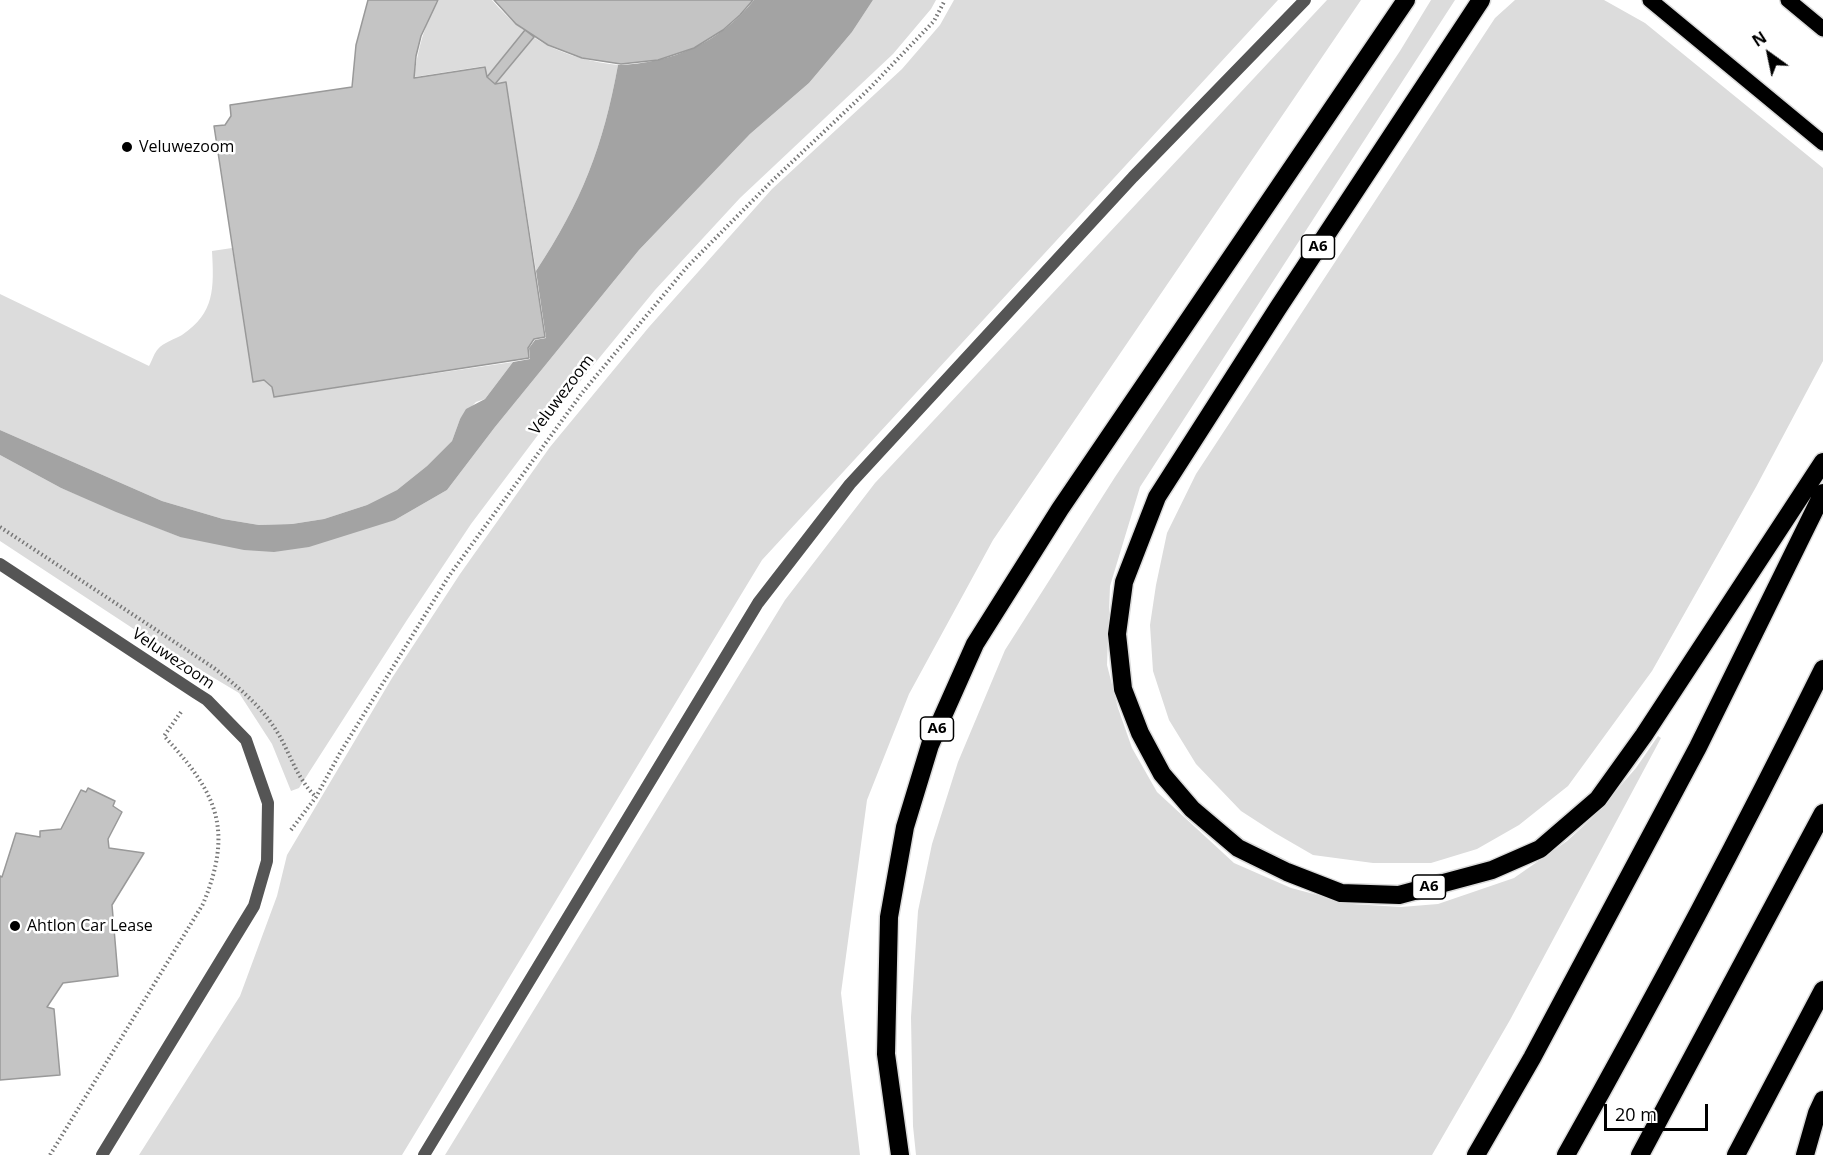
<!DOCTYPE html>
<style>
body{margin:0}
#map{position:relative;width:1823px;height:1155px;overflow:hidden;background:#fff;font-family:"Open Sans",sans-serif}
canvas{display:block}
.north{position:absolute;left:1739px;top:24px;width:60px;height:60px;-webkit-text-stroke:4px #fff;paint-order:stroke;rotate:327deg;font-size:16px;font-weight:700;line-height:24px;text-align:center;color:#000}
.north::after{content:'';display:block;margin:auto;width:21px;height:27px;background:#000;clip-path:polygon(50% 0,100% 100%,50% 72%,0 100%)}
.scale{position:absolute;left:1604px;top:1104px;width:104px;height:27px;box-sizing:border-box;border:3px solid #000;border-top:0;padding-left:8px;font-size:18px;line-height:21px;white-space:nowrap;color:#000;-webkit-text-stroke:4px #fff;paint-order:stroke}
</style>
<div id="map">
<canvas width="1823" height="1155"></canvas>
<div class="north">N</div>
<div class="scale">20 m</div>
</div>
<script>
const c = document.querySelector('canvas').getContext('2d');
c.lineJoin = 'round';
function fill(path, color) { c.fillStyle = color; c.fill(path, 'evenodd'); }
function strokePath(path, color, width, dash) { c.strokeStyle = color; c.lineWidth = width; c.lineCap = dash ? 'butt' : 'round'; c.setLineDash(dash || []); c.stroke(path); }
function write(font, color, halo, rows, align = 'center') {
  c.font = font + ' "Open Sans",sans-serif'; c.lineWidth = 5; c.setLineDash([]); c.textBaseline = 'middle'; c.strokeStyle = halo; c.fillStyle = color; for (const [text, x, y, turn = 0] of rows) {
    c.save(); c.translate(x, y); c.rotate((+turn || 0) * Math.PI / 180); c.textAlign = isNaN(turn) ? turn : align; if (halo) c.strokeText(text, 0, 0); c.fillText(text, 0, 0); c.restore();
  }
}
const green = new Path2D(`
 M439,0H492C527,41 565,59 618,65C603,147 582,201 536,271L506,82L496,83L487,77L485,66L414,77C418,49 424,24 439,0Z
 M873,0H936L931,9L893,54L740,198L655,290L559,407L471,524L407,620L299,788L291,791L272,744L239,693L149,639L0,541V455L61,488L180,537L395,520L447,490L495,427L639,250L750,134L809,83L852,32Z
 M954,0H1278L762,560L402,1155H139L240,996L277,896L287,855L392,678L460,574L550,447L649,327L772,189L902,69L940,25Z
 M1327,0H1361L993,540L909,694L867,800L841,993L860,1155H445L785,600L875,483Z
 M1431,0H1455L1140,487L1110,586L1107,665L1118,708L1132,748L1157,792L1234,863L1291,888L1352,904L1401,907L1438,904L1514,878L1567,841L1592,818L1636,768L1658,736L1661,738L1510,1020L1432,1155H916L913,1126L911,1017L918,911L932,844L958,762L1005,650L1115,477L1400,51Z
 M1515,0H1604L1645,23L1823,168V361L1756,487L1652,671L1568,786L1519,825L1477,849L1431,863H1373L1313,855L1275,833L1241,811L1196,764L1169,720L1153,671L1150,625L1156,585L1167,533L1196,474L1495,18Z
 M232,248L253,381L264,380L272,386L273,397L513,362L485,399L476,402L460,419L452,441L427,466L397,490L367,505L324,519L292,524L259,525L223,519L162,501L0,430V294L149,366C152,361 154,353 158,349C163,343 175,339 182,335C215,313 214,288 212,251Z`);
const water = new Path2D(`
 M754,0H873L852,32L809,83L750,134L639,250L495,427L447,490L395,520L309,547L274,552L244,550L180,537L116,512L61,488L0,455V430L162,501L223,519L259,525L292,524L324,519L367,505L397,490L427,466L452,441L460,419L466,409L485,399L513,362L530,359L529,348L535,340L546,338L536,271C582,201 603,147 618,65C672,63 720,43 754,0Z`);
const building = new Path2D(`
 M368,0H438L421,36L416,56L414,78L485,67L487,77L495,84L506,82L545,337L534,339L528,348L529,358L274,397L272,387L264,380L253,382L214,126L225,125L231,116L230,105L352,87L356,45Z
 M494,0H753L740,15L723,30L694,48L658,60L621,64L582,58L548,45L516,24Z
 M525,30L534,37L495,84L487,77Z
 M88,788L115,801L113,806L122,812L108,839L109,848L144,853L112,905L118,976L63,983L47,1007L54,1009L60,1075L0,1080V876L2,877L16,833L40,837V831L61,829L81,790L86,792Z`);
const path = new Path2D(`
 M0,527L214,668C237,686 260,705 276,730C290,752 296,778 316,797
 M291,830L316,797L340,753L449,576L582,393L687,267L772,181L869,89L934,21L945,0
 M50,1155L203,904C234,829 217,793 164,736L181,712`);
const service = new Path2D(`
 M424,1155L758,603L850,484L1133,177L1305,0`);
const minor = new Path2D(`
 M0,564L196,693L207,700L246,740L268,803L267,861L254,906L102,1155`);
const primary = new Path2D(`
 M1650,0L1823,143
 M1788,0L1823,29`);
const motorway = new Path2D(`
 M1481,0L1278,308L1157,497L1124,582L1117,634L1123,689L1140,733L1162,774L1192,809L1238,848L1287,872L1341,893L1399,895L1492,870L1540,849L1598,799L1644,735L1823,462
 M900,1155L886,1054L889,917L905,827L930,745L975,644L1060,509L1406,0
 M1476,1155L1532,1058L1698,747L1823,493
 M1566,1155C1656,995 1742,833 1823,669
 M1640,1155L1823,813
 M1736,1155L1823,990
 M1805,1155L1817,1113L1823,1100`);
const markers = [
 [127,147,6,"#000"],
 [15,926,6,"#000"]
];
const shields = [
 [1318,247,33],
 [937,729,33],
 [1429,887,33]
];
const shieldNames = [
 ["A6",1318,247],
 ["A6",937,729],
 ["A6",1429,887]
];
const poiNames = [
 ["Veluwezoom",139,147],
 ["Ahtlon Car Lease",27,926]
];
const streetNames = [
 ["Veluwezoom",562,395,-53],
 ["Veluwezoom",173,659,34]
];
fill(green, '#dcdcdc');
fill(water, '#a3a3a3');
fill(building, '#c4c4c4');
strokePath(building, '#999', 1.5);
strokePath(primary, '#dbdbdb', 18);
strokePath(motorway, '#dbdbdb', 21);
strokePath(path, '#777', 4, [1.5, 3]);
strokePath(service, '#555', 12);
strokePath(minor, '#555', 12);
strokePath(primary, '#000', 15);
strokePath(motorway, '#000', 18);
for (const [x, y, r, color] of markers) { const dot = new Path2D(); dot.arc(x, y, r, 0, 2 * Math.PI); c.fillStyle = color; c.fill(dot); strokePath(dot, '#fff', 2); }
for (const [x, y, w] of shields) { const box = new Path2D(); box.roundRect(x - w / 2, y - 12, w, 24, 4.5); c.fillStyle = '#fff'; c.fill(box); strokePath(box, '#000', 1.5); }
write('bold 15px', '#000', null, shieldNames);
write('16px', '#000', '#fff', poiNames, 'left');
write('16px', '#000', '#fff', streetNames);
</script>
